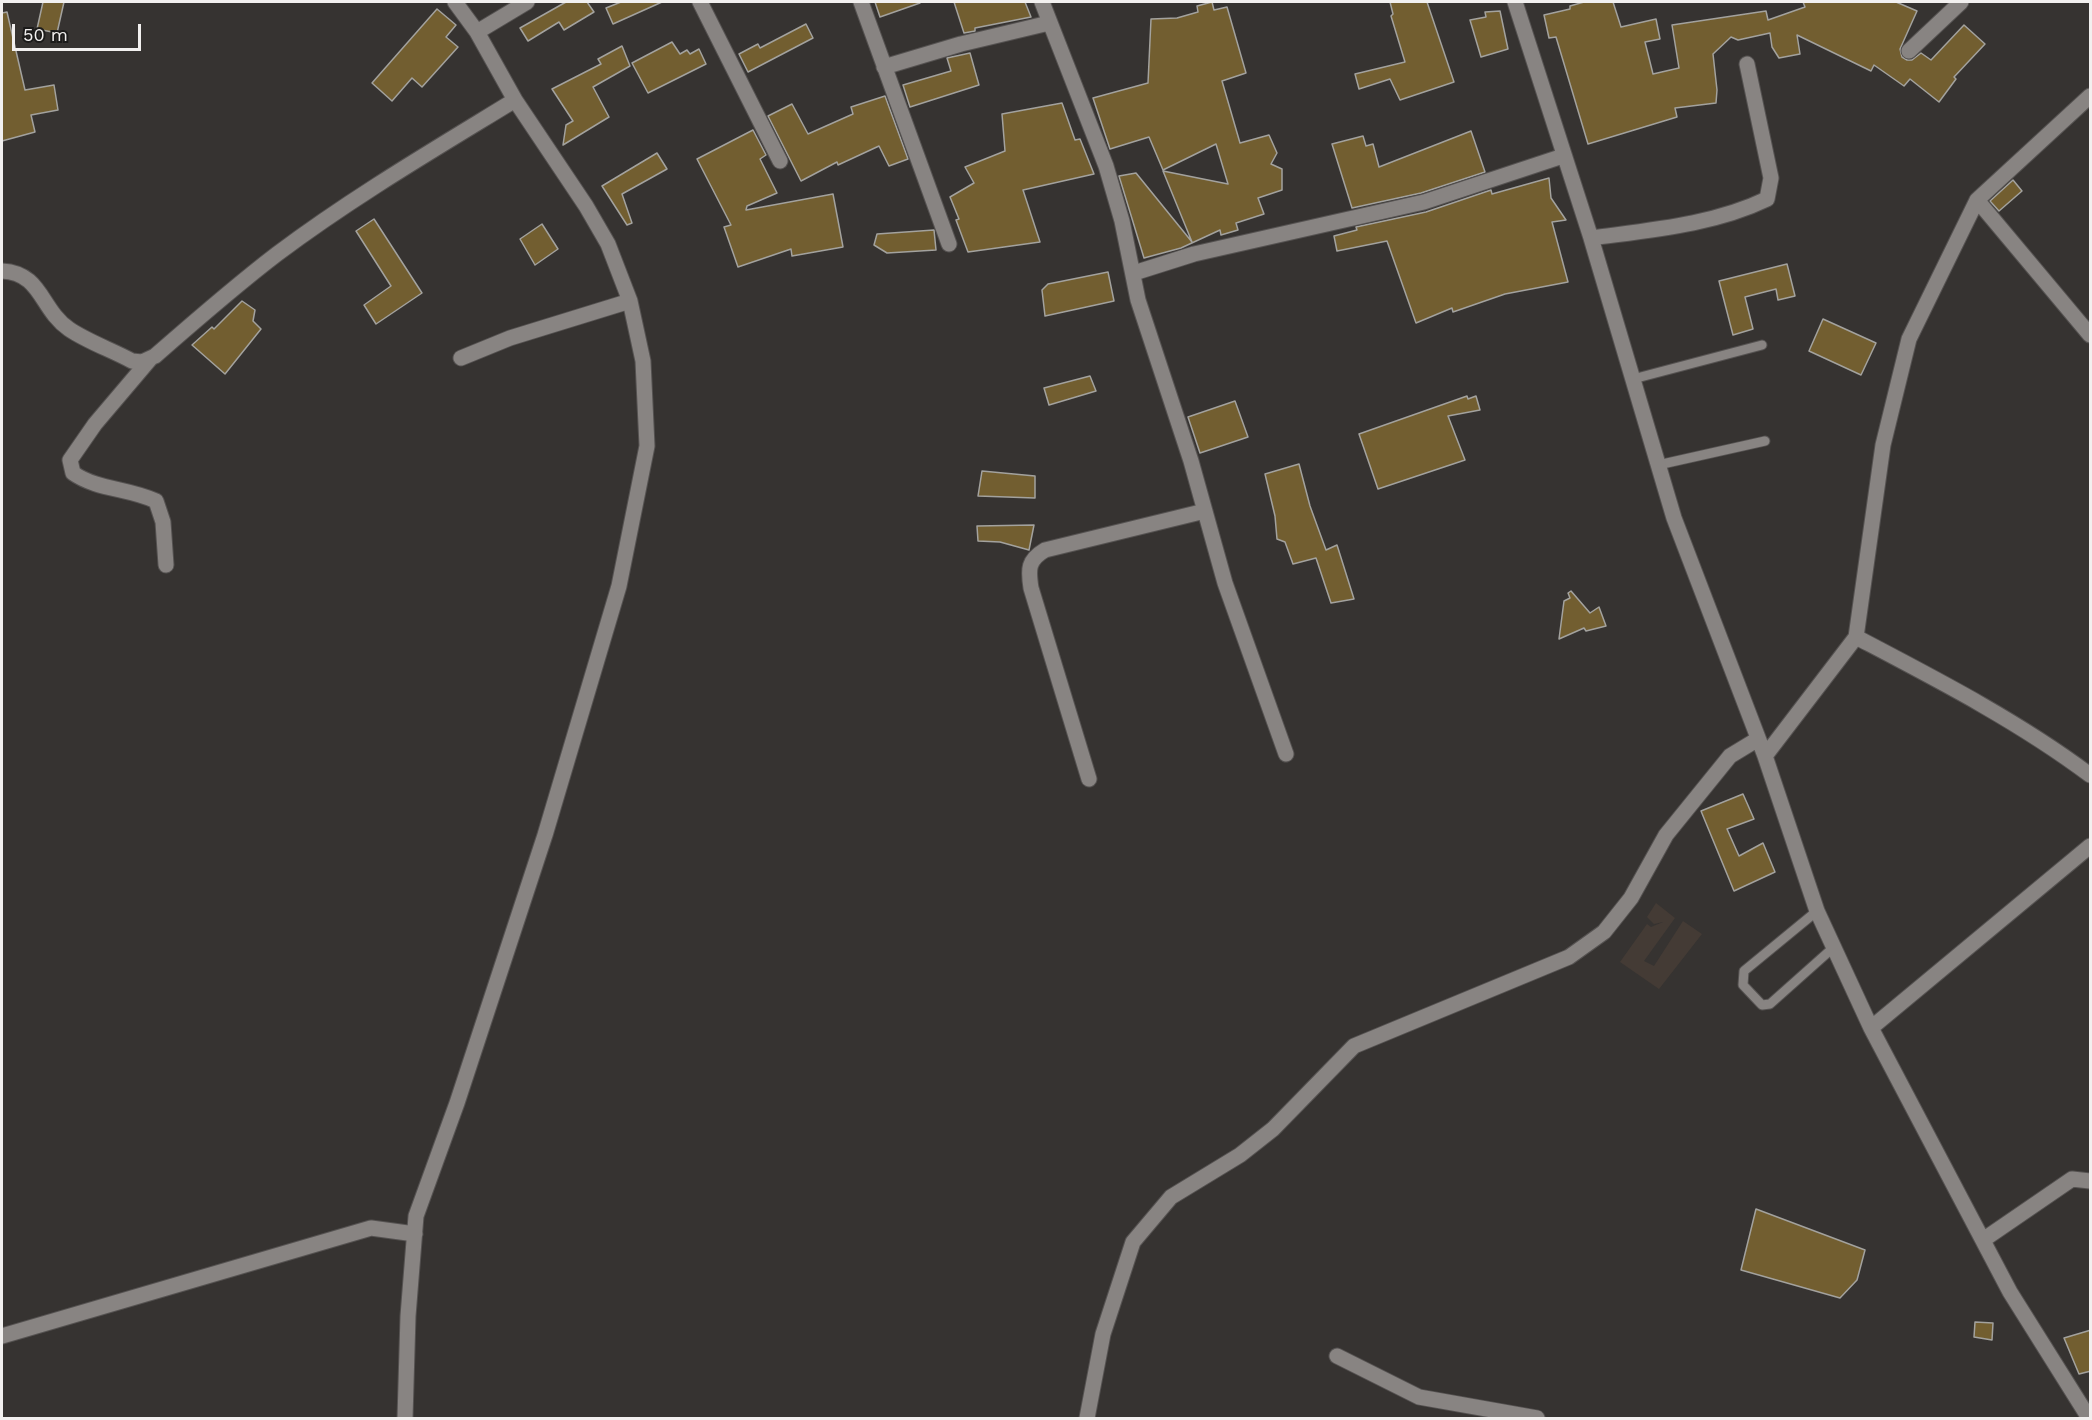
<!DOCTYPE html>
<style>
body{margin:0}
#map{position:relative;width:2092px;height:1420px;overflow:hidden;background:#363331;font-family:"Work Sans",sans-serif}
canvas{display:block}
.frame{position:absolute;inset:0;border:3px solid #f2f0ef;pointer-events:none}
.scale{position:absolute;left:12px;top:24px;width:129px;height:27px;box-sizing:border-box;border:3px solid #f2f0ef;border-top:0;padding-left:8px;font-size:18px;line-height:21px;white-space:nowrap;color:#f2f0ef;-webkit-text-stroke:4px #1c1b1a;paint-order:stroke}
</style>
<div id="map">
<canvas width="2092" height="1420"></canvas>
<div class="frame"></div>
<div class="scale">50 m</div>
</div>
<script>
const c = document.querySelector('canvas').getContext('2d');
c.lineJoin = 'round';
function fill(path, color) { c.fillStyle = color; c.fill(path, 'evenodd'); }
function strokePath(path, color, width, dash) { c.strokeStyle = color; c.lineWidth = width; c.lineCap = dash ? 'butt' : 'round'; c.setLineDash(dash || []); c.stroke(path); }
const built = new Path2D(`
 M1656,903L1675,918L1644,961L1654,966L1683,921L1702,934L1659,989L1620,962L1647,924L1651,927L1663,922L1654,924L1647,917Z`);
const building = new Path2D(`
 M43,2H64L57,33L37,29Z
 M566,2H587L594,12L564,30L559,22L528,41L520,28Z
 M621,2H662L613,24L606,8Z
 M875,2H920V3L880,17Z
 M954,2H1025L1031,17L975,28V31L964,33Z
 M1212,2L1214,10L1227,7L1246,73L1222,81L1240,143L1269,135L1277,153L1271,164L1282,169V190L1258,198L1264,214L1236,223L1238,230L1221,235L1220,230L1181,248L1144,258L1119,176L1136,173L1192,242L1163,171L1228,184L1216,144L1163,170L1149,137L1110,149L1093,98L1148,83L1151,19L1177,18L1198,12L1197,6Z
 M1390,2H1427L1454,82L1400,100L1390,79L1359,89L1355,74L1405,62L1391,16L1393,14Z
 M1584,2H1613L1621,27L1656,19L1660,39L1645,42L1653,74L1679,68L1672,25L1766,11L1768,20L1805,7L1803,2H1896L1917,11L1900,49L1902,57L1907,60H1912L1921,53L1931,60L1964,25L1985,44L1954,77L1956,79L1939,102L1910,79L1904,86L1874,65L1871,71L1797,35L1800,54L1779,58L1772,47L1770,33L1738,40L1731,37L1713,54L1717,90L1716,103L1675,108L1677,117L1588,144L1556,37L1549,38L1544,15L1570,9V6Z
 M437,9L456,25L446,37L458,47L422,87L412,78L392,101L372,83Z
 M1500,11L1508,49L1481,57L1470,20L1486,17L1485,12Z
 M7,12L25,90L54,85L58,110L31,115L35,132L2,141V13Z
 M806,24L813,38L748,72L739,54L758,44L760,48Z
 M672,42L680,54L687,50L690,54L699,49L706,64L648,93L632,63Z
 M622,46L630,66L593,87L609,117L563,145L566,125L573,121L552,89L601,64L598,59Z
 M970,53L979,85L910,107L903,85L951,71L947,58Z
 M885,96L908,159L889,166L879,146L838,165L837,162L801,181L768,116L792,104L808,134L853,114L851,107Z
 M1062,103L1075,140L1080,139L1094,174L1023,190L1040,242L968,252L956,220L959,219L950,197L974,183L965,167L1005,151L1002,114Z
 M753,130L766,155L760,159L777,193L747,206L746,210L833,194L843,247L792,256L791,249L738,267L724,227L731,225L697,159Z
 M1471,131L1485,172L1421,193L1352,208L1332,144L1363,136L1366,146L1373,144L1379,167Z
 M657,153L667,169L622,194L632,223L627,225L602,186Z
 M1549,178L1551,198L1566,220L1552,222L1568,282L1505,294L1453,312L1452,308L1416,323L1387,241L1337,251L1334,236L1357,230L1356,227L1426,212L1491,190L1492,194Z
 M2013,180L2022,191L1999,211L1990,201Z
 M374,219L422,293L376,324L364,305L391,286L356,231Z
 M542,224L558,249L535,265L520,239Z
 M934,230L936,250L887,253L874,245L877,234Z
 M1787,264L1795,296L1778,300L1776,289L1745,297L1753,329L1733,335L1719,281Z
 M1108,272L1114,301L1045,316L1042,290L1048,284Z
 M242,301L255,310L253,321L261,329L225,374L192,345L212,327L214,329Z
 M1823,319L1876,343L1861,375L1809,351Z
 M1090,376L1096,391L1049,405L1044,388Z
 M1467,396L1468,399L1476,396L1480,410L1448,416L1465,460L1378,489L1359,434Z
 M1235,401L1248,437L1200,453L1188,417Z
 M1299,464L1310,506L1326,550L1337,545L1354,599L1331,603L1316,558L1293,564L1285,542L1277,539L1275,516L1265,474Z
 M982,471L1035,476V498L978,496Z
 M1034,525L1029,550L1000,542L978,541L977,526Z
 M1571,591L1590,613L1599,607L1606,626L1586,631L1584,628L1559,639L1564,601L1570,598L1568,593Z
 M1743,794L1754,819L1727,829L1739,856L1763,843L1775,872L1734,891L1701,811Z
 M1756,1209L1865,1250L1857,1280L1840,1298L1741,1270Z
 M1975,1322L1993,1323L1992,1340L1974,1337Z
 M2091,1330V1371L2079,1374L2064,1338Z`);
const lane = new Path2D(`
 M1633,379L1762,345
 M1658,465L1765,441
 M1817,911L1744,971L1743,985L1762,1005L1770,1004L1834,947`);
const street = new Path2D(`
 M700,2L780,161
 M861,2L949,244
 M1042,2L1106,166L1122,221L1138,300L1191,461L1225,583L1286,754
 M1515,2L1591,238L1674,518L1765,756L1817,911L1871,1028L2010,1292L2089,1418
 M477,32L527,2
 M1909,51L1961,2
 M884,67L961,44L1049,23
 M1977,200L2090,335
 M1591,238C1650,230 1713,225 1767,199L1771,178L1747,64
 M2,271C42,273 40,309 69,329C88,342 112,350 132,361L142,362L155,356C195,321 235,286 277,254C353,197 435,149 515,100
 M1134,273L1194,254L1424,202L1563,156
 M151,358L95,424L70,460L73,473C97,490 129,488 156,501L163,522L166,565
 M461,358L510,338L630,301
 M1856,637C1936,679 2018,721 2090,775
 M1765,756L1856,637L1883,445L1909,339L1977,200L2090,96
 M1089,779L1031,588C1028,569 1028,560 1045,550L1205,511
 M1871,1028L2090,846
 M1983,1240L2072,1179L2090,1181
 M2,1336L371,1228L415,1234
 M1337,1356L1419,1397L1537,1418
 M405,1418L408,1316L416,1216L457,1103L545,835L619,586L647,446L643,361L630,301L608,244L586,206L515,100L477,32L455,2
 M1087,1418L1103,1334L1133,1242L1171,1197L1240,1155L1273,1129L1354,1046L1569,957L1604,932L1631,898L1666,835L1730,756L1758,739`);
fill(built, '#443b35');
fill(building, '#725e30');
strokePath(building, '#a3a29e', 1.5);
strokePath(lane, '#555251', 11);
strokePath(street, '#555251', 17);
strokePath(lane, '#888482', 9);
strokePath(street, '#888482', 15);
</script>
